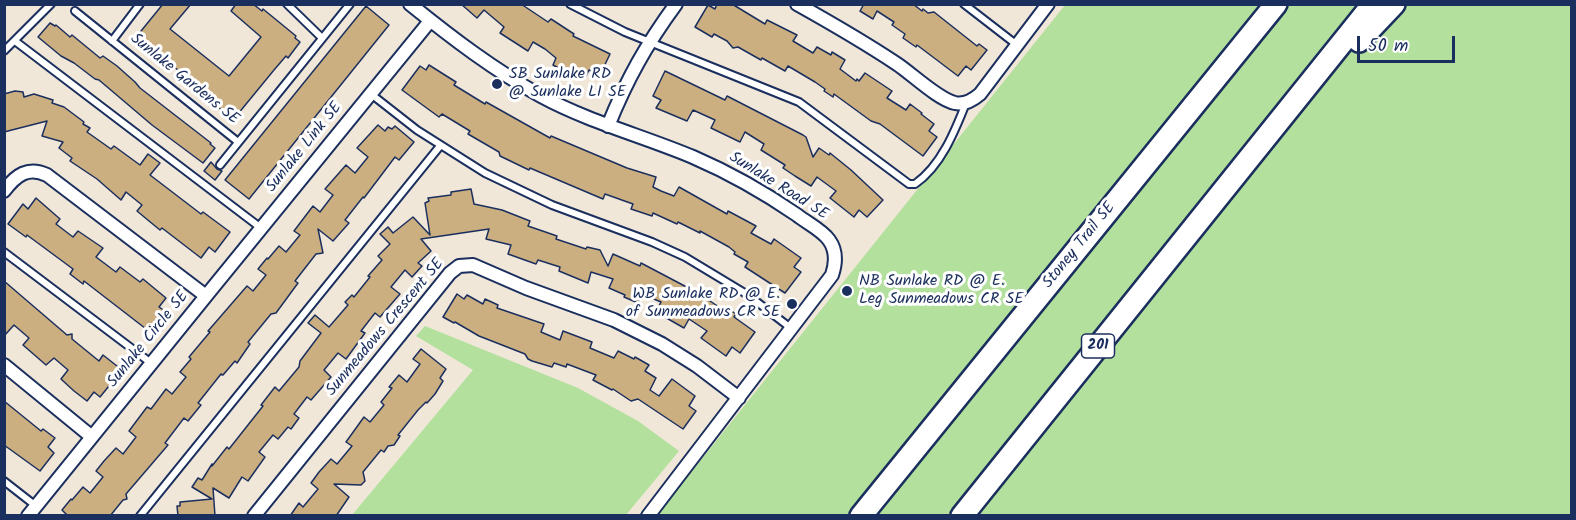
<!DOCTYPE html>
<style>
body{margin:0}
#map{position:relative;width:1576px;height:520px;overflow:hidden;background:#f0e7d9;font-family:Kalam,sans-serif}
canvas{display:block}
.frame{position:absolute;inset:0;border:6px solid #1b2f5e;pointer-events:none}
.scale{position:absolute;left:1357px;top:36px;width:98px;height:27px;box-sizing:border-box;border:3px solid #1b2f5e;border-top:0;padding-left:8px;font-size:18px;line-height:21px;white-space:nowrap;color:#1b2f5e;-webkit-text-stroke:4px #fff;paint-order:stroke}
</style>
<div id="map">
<canvas width="1576" height="520"></canvas>
<div class="frame"></div>
<div class="scale">50 m</div>
</div>
<script>
const c = document.querySelector('canvas').getContext('2d');
c.lineJoin = 'round';
function fill(path, color) { c.fillStyle = color; c.fill(path, 'evenodd'); }
function strokePath(path, color, width, dash) { c.strokeStyle = color; c.lineWidth = width; c.lineCap = dash ? 'butt' : 'round'; c.setLineDash(dash || []); c.stroke(path); }
function write(font, color, halo, rows, align = 'center') {
  c.font = font + ' Kalam,sans-serif'; c.lineWidth = 6; c.setLineDash([]); c.textBaseline = 'middle'; c.strokeStyle = halo; c.fillStyle = color; for (const [text, x, y, turn = 0] of rows) {
    c.save(); c.translate(x, y); c.rotate((+turn || 0) * Math.PI / 180); c.textAlign = isNaN(turn) ? turn : align; if (halo) c.strokeText(text, 0, 0); c.fillText(text, 0, 0); c.restore();
  }
}
const green = new Path2D(`
 M1065,5H1571V515L656,516Z
 M425,326L578,388L638,421L679,451L626,515H352L473,370L416,336Z`);
const building = new Path2D(`
 M163,4H191L170,29L229,76L261,37L231,11L236,4H253L262,11L263,9L296,36L295,38L300,42L288,58L286,56L274,70L233,120L210,100L212,97L141,41L143,40L137,36Z
 M461,4H521L548,22L551,19L574,34L573,36L610,54L600,75L589,70L585,78L570,72L569,74L553,65L556,58L545,49L533,42L528,51L500,33L504,27L484,10L477,18Z
 M717,4H732L765,24L767,20L797,35L793,41L813,53L817,47L831,55L832,52L845,60L840,69L856,81L857,79L859,81L865,73L892,91L887,98L906,110L910,104L922,113L921,114L934,124L929,131L937,137L923,156L880,124L871,121L834,94L833,97L824,91L825,89L815,82L788,66L785,71L762,58L761,60L738,47L733,48L727,41L714,34L712,37L695,27L708,5L715,9Z
 M864,4H913L922,11L923,9L928,13L934,12L977,46L979,44L987,50L971,70L966,66L958,76L917,45L916,47L903,38L905,34L892,25L894,22L877,11L873,19L860,11Z
 M366,6L389,25L249,199L225,180Z
 M50,23L55,26L56,25L70,37L72,35L100,58L103,56L117,66L135,82L140,88L211,143L210,144L215,148L203,163L152,125L99,80L95,79L74,63L61,56L38,37Z
 M429,65L456,82L454,85L485,104L486,102L550,138L551,136L627,168L656,177L653,187L661,191L674,196L679,187L727,214L728,211L743,219L756,226L751,233L771,244L774,239L801,258L794,267L801,272L785,293L745,267L748,262L734,254L735,252L729,247L700,231V233L678,222L677,224L653,213L652,216L631,209L633,204L605,194L603,199L530,168L529,170L500,156L499,152L468,134L470,131L442,114L439,117L402,90L420,66L426,70Z
 M665,71L725,100L727,96L803,135L806,137L813,157L819,148L829,155L830,153L851,170L883,200L867,217L859,210L854,217L830,198L836,191L817,177L811,186L795,176L783,168L785,165L761,150L764,144L745,132L740,142L711,128L715,120L693,110L687,121L656,108L661,100L653,96Z
 M15,91L23,92L24,97L34,94L53,100L52,103L64,107L84,122L83,124L90,128L87,132L111,149L114,146L140,165L148,154L160,163L150,175L201,214L203,212L230,232L215,252L209,247L201,258L162,228L160,230L149,221L137,211L142,205L126,192L121,200L97,179L70,161L72,158L59,148L63,142L42,136L47,121L4,132V94Z
 M378,125L385,131L388,127L392,129L395,126L414,142L399,160L395,157L364,198L363,197L345,220L349,223L333,241L318,229L323,253L316,254L295,281L298,283L276,313L271,314L248,342L250,344L237,363L235,361L223,375L221,374L198,403L201,405L188,421L184,418L165,443L168,445L126,494L127,499L123,500L110,516H68L62,510L71,499L72,500L83,487L90,493L103,477L96,471L104,461L116,448L123,454L136,437L129,431L147,407L151,409L166,389L172,394L186,377L180,372L191,359L189,357L210,332L208,331L247,286L253,291L266,275L258,269L267,258L268,259L279,246L286,252L300,235L294,231L313,206L320,212L333,195L325,189L346,165L355,173L368,157L357,148Z
 M211,162L217,169L222,171L215,180L204,171Z
 M471,189L474,204L502,210L530,221L528,226L557,236L556,239L586,249L587,247L600,250L608,266L613,254L640,266L641,263L698,293L725,311L727,308L736,314L734,317L755,332L740,353L732,347L726,356L701,338L707,331L689,319L684,328L656,312L661,302L642,294L638,303L624,297L625,295L609,288L613,279L591,272L588,283L559,271L560,267L538,260L536,264L508,254L511,245L486,239L489,229L421,239L431,251L418,263L422,266L412,277L405,270L391,287L400,294L380,317L375,313L361,331L365,333L346,359L338,353L324,370L331,377L311,400L307,397L294,414L299,418L291,429L288,427L278,439L273,435L259,452L265,457L248,481L242,477L229,498L213,488L215,516H178L177,506H180V502L212,499L192,487L198,478L202,480L212,464V466L227,447L229,449L263,406L261,405L275,387L279,391L299,367L300,361L321,333L308,323L315,315L329,327L348,305L345,302L352,295L354,297L370,277L368,276L382,260L378,256L390,244L380,234L388,227L393,233L413,217L430,235L425,203L429,201L428,198L451,195V192Z
 M36,198L60,219L56,224L73,237L78,231L103,248L96,257L116,272L120,267L140,282L143,279L166,298L159,307L165,311L150,332L84,281L83,284L70,274L73,269L27,235L26,237L8,224L23,204L28,209Z
 M4,281L67,335L72,334V339L99,361L103,355L122,370L100,397L94,392L87,401L74,391L61,379L68,370L54,358L46,365L23,345L29,338L14,325L4,336Z
 M457,294L464,299L467,295L483,304L485,299L498,305L497,308L544,324L541,332L560,340L563,331L592,342L590,348L614,358L618,351L634,359L635,357L649,365L645,371L656,378L650,390L659,396L672,379L695,396L689,406L696,411L683,429L638,399L631,401L613,389L612,390L593,380L596,375L567,364L566,367L554,363L552,367L532,361L528,359L525,354L479,336L455,322L454,323L443,317Z
 M421,349L446,369L440,378L443,381L435,394L427,403L426,402L418,410L398,435L400,436L394,445L388,446L384,452L381,450L363,472L365,481L361,485L334,484L349,497L336,516H290L299,503L303,507L318,489L311,483L319,472L331,459L337,464L352,446L346,442L364,417L370,422L384,405L381,402L392,388L389,387L399,375L407,382L420,364L413,359Z
 M4,401L41,431L43,429L55,438L48,447L54,453L40,471L4,445Z`);
const service = new Path2D(`
 M287,4L322,38
 M570,4L625,32L799,102L909,184H915C941,166 955,131 966,103
 M964,4L1017,45
 M75,11L238,142
 M15,41L261,228
 M112,41L140,4
 M4,51L51,4
 M371,94L417,130L485,173L552,205L652,242L685,257L748,295L792,329
 M220,165L350,4
 M4,252L151,363
 M4,481L36,506
 M140,516L440,146`);
const minor = new Path2D(`
 M410,4C452,38 494,70 541,96C589,122 643,136 693,157C730,173 765,193 797,215C807,223 822,230 829,240C837,251 836,263 832,275L648,516
 M797,4C831,23 864,42 897,64C912,74 939,100 955,103C964,105 973,100 980,94L1048,4
 M608,126C627,79 646,45 676,4
 M4,191C16,175 28,166 47,175L206,296L28,516
 M206,296L430,21
 M4,365L92,437
 M254,516L450,273L459,266L473,265L526,288L614,320L662,344L697,366L739,398`);
const motorway = new Path2D(`
 M1359,41L1394,4
 M861,516L1276,4
 M962,516L1373,4`);
const markers = [
 [497,84,6,"#1b2f5e"],
 [847,291,6,"#1b2f5e"],
 [792,304,6,"#1b2f5e"]
];
const shields = [
 [1098,346,33]
];
const shieldNames = [
 ["201",1098,346]
];
const poiNames = [
 ["SB Sunlake RD",509,75],
 ["@ Sunlake LI SE",509,93],
 ["NB Sunlake RD @ E.",859,282],
 ["Leg Sunmeadows CR SE",859,300],
 ["WB Sunlake RD @ E.",780,295,"right"],
 ["of Sunmeadows CR SE",780,313,"right"]
];
const streetNames = [
 ["Sunlake Gardens SE",184,80,39],
 ["Sunlake Link SE",305,148,-51],
 ["Sunlake Road SE",778,187,32],
 ["Stoney Trail SE",1080,246,-51],
 ["Sunmeadows Crescent SE",386,328,-50],
 ["Sunlake Circle SE",149,340,-51]
];
fill(green, '#b3e09d');
fill(building, '#ccaf81');
strokePath(building, '#1b2f5e', 1.5);
strokePath(service, '#1b2f5e', 10);
strokePath(minor, '#1b2f5e', 16);
strokePath(motorway, '#1b2f5e', 26);
strokePath(service, '#fff', 6);
strokePath(minor, '#fff', 12);
strokePath(motorway, '#fff', 21);
for (const [x, y, r, color] of markers) { const dot = new Path2D(); dot.arc(x, y, r, 0, 2 * Math.PI); c.fillStyle = color; c.fill(dot); strokePath(dot, '#fff', 2); }
for (const [x, y, w] of shields) { const box = new Path2D(); box.roundRect(x - w / 2, y - 12, w, 24, 4.5); c.fillStyle = '#fff'; c.fill(box); strokePath(box, '#1b2f5e', 1.5); }
write('bold 15px', '#1b2f5e', null, shieldNames);
write('16px', '#1b2f5e', '#fff', poiNames, 'left');
write('16px', '#1b2f5e', '#fff', streetNames);
</script>
